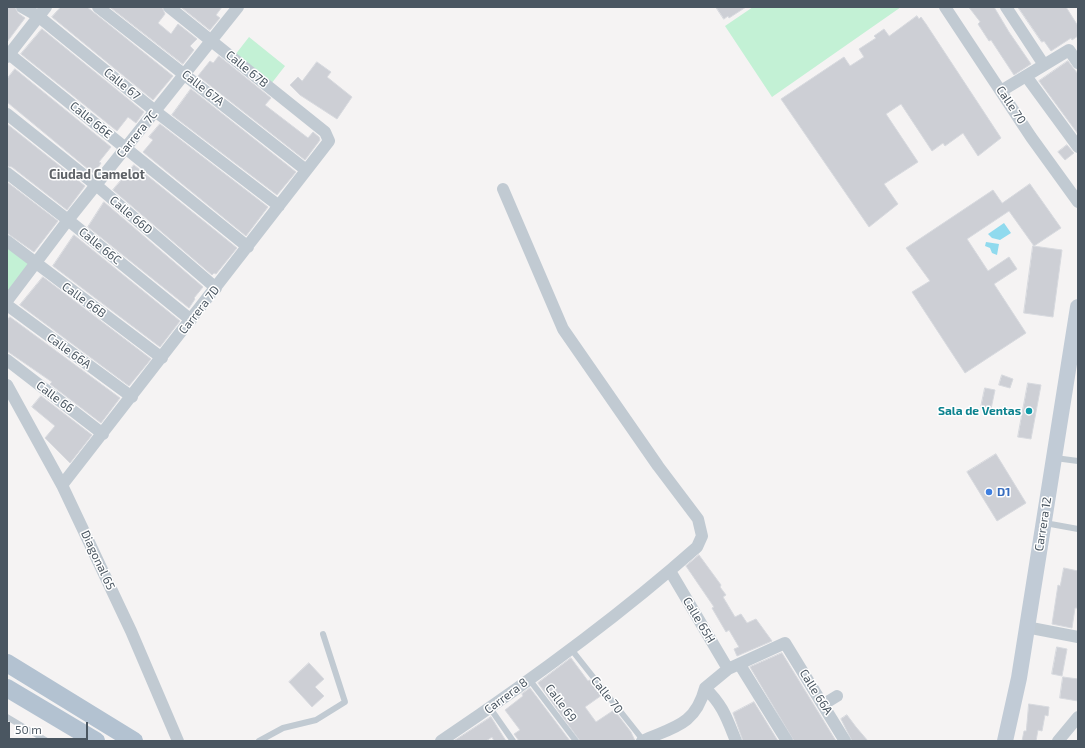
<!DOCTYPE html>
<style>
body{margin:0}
#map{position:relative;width:1085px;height:748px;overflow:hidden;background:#f5f3f3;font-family:"Exo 2",sans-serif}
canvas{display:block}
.frame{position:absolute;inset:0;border:8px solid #4a5661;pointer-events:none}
.scale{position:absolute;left:8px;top:722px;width:80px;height:18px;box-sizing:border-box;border:2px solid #4a5661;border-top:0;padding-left:5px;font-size:12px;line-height:14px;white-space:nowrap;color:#4a5661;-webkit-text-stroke:3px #fff;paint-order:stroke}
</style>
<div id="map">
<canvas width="1085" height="748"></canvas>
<div class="frame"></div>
<div class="scale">50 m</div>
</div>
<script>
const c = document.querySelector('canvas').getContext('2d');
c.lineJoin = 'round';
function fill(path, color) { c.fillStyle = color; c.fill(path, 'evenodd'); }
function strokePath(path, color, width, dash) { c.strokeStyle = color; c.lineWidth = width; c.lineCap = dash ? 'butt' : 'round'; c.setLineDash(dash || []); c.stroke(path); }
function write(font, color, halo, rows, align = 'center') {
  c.font = font + ' "Exo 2",sans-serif'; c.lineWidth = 3; c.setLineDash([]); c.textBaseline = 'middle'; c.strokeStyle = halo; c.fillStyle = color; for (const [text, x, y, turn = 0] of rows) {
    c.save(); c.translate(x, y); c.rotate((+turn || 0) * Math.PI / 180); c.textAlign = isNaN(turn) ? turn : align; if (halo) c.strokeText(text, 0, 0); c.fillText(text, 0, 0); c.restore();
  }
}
const green = new Path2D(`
 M753,7H901L772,97L725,26Z
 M249,37L285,66L271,84L235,55Z
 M7,246L31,265L7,294Z`);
const water = new Path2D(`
 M1004,223L1011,233L1000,240L992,238L988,234Z
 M986,242L999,244L997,255L992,253L990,248L985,246Z`);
const building = new Path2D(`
 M7,7H15L18,13L25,18L7,42Z
 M61,7H87L173,76L153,100L52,17Z
 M110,7H162L165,14L158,23L171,34L178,24L197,39L190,46L194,50L183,64Z
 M181,7H222L216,15L220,18L210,30Z
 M716,7H746L729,18L728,16L724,19Z
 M969,7H994L1009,32L1031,64L1014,75L991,40L989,41L978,24L980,22Z
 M1018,7H1066L1078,26V36L1072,40L1071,38L1051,51L1044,41L1042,42Z
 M917,16L919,19L921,17L926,24L1001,138L978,156L963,133L945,146L943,143L932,151L901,104L886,114L918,162L884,184L898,204L869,227L781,99L844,57L850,66L864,57L859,49L876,38L874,36L884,29L889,36Z
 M42,29L144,112L136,123L128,117L117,131L21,54Z
 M219,56L271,98L265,105L308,138L313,132L319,137L320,140L305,160L198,76L210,61L213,63Z
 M1068,61L1078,74V134L1039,81Z
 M317,62L331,72L327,77L352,97L337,119L300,95L290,85L298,77L302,81Z
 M15,69L111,147L99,162L101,163L94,174L7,102V79Z
 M191,89L296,172L277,195L172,115Z
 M7,124L85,186L67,210L12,167L7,166Z
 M160,124L268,207L246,236L143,152L153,140L149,137Z
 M1067,145L1074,153L1065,160L1058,152Z
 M134,165L237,248L216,274L214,273L212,275L113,190Z
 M7,182L58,221L34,252L7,233Z
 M1030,184L1061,228L1034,246L1009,211L967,239L988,271L1009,257L1017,269L994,284L1026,333L965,373L912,292L930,281L906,248L993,190L1002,203Z
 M104,202L203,287L194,298L195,299L189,308L88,227Z
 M74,235L180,321L160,347L53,266Z
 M1033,246L1062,250L1053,317L1024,313Z
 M43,277L151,359L129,386L20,305Z
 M10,317L120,398L101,423L50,384L52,382L7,351V321Z
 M1002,375L1013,379L1010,388L999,385Z
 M1028,383L1041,385L1031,439L1018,437Z
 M985,388L995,390L991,409L981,407Z
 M41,396L92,435L70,463L45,438L55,426L32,407Z
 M996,454L1026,503L997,521L967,472Z
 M699,555L721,585L720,587L726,595L723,597L735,617L741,614L747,623L756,619L772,641L737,656L734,649L739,647L729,630L726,632L712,608L714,607L686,566Z
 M1064,568L1078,571V603L1077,608H1075L1072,628L1052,624L1058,585L1060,586Z
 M1057,647L1067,649L1062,676L1052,674Z
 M782,653L836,741H794L750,667Z
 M571,658L588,681L590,680L602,695L585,707L596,722L614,710L631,732L635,741H580L538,683Z
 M309,663L324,679L315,687L324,696L312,707L289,682Z
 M1063,677L1078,679V701L1060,698Z
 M530,688L570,741H519L514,734L520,730L505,710L523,696L522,694Z
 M754,702L778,741H743L733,713Z
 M1029,704L1049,707L1048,716L1045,715L1042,731L1038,730L1036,741H1022L1024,731H1026Z
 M847,715L856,727L868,741H852L841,719Z
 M491,717L506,741H494L492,737L486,741H454Z`);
const lane = new Path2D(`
 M1055,458L1078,461
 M1045,523L1078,529
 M571,649L643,740
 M529,679L576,741
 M490,708L513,741
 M7,717L47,741
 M259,741L283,728L316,720L345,702L323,634`);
const street = new Path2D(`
 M22,7L38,16L155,111L279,206
 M98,7L306,170
 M945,7L1031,137L1078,202
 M1006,7L1044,65
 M9,54L248,247
 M7,57L46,7
 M1026,76L1078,147
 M1001,91L1069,50L1078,63
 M7,114L96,185L216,288
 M7,173L68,220L191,320
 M7,241L162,358
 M7,301L68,220L238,7
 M7,305L132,397
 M7,360L103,434
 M7,385L62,485L131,631L178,741
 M62,485L329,141L325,132L169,7
 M670,571L728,669
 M1026,627L1078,637
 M740,665L787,741
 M705,688L728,669L785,643L845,741
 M705,688C723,705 727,719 736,741
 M824,704L837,696
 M441,741C530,681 617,618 697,547L702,536L698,519L658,466L563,329L503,189
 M642,741C673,727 695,726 705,688
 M1058,741L1078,717`);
const secondary = new Path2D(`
 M1005,741L1019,678L1078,307`);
const primary = new Path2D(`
 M7,663L134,741
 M7,688L96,741`);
const markers = [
 [1029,411,4,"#0f9aa8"],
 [989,492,4,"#3f7fe0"]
];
const streetNames = [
 ["Calle 67B",247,69,39],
 ["Calle 67",122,84,39],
 ["Calle 67A",203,88,38],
 ["Calle 70",1011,105,56],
 ["Calle 66E",91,120,39],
 ["Carrera 7C",137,134,-51],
 ["Calle 66D",131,215,40],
 ["Calle 66C",100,246,39],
 ["Calle 66B",84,300,36],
 ["Carrera 7D",199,310,-52],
 ["Calle 66A",69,351,36],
 ["Calle 66",55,397,37],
 ["Carrera 12",1043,524,-81],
 ["Diagonal 65",98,560,65],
 ["Calle 65H",699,620,59],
 ["Calle 66A",816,692,58],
 ["Calle 70",607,695,52],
 ["Carrera 8",506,696,-37],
 ["Calle 69",561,703,53]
];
const cultureNames = [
 ["Sala de Ventas",1021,411]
];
const shopNames = [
 ["D1",997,492]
];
const neighbourhoodNames = [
 ["Ciudad Camelot",97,175]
];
fill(green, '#c3f1d5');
fill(water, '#90daee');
fill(building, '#cdcfd5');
strokePath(building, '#d7d9de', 1);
strokePath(lane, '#c1cad2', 6);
strokePath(street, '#c1cad2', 12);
strokePath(secondary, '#c1cbd6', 16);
strokePath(primary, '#b3c2d1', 18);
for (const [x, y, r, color] of markers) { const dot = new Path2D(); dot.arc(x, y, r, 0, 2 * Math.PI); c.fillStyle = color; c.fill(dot); strokePath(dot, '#fff', 1.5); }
write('12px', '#4a5661', '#fff', streetNames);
write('bold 12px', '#0d838f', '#fff', cultureNames, 'right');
write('bold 12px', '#366cbe', '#fff', shopNames, 'left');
write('bold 13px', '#5f6368', '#fff', neighbourhoodNames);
</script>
